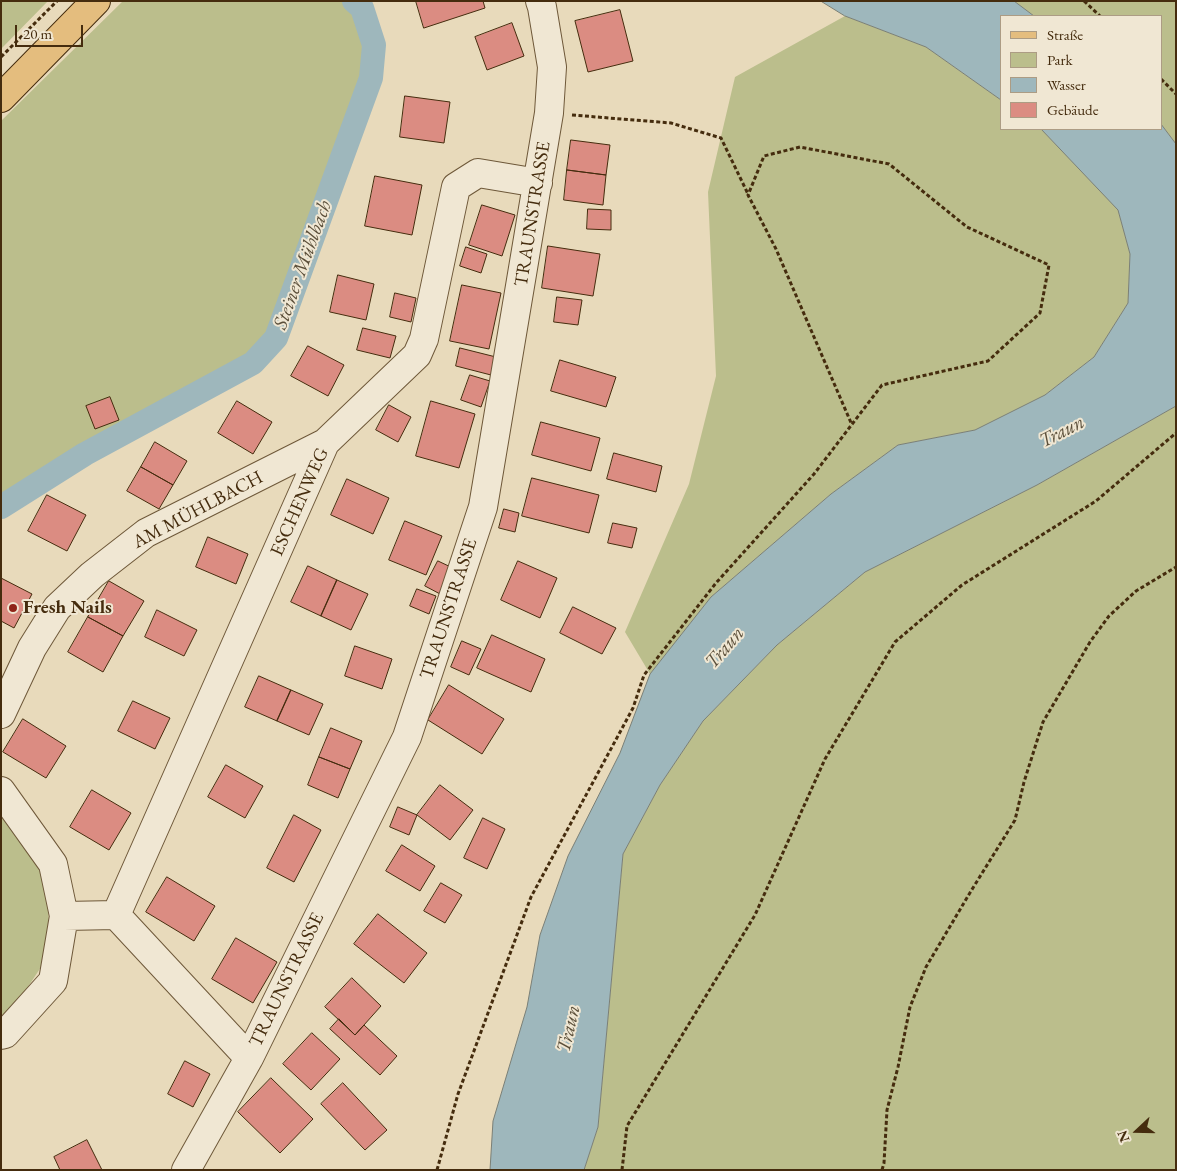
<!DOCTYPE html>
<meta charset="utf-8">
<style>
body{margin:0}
#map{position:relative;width:1177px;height:1171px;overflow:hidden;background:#e8dabb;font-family:"EB Garamond",serif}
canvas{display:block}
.frame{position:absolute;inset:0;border:2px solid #452c0e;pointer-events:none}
.legend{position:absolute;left:1000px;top:15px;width:162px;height:115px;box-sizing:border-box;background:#f0e7d3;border:1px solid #ac9c84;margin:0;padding:6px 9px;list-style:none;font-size:15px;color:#452c0e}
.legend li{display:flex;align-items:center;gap:10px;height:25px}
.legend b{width:25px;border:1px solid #ac9c84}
.north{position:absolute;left:1112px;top:1106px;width:50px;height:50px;-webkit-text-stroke:4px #f0e7d3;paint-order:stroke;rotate:249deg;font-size:14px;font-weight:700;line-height:20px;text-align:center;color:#452c0e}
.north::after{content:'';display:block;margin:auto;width:18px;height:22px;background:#452c0e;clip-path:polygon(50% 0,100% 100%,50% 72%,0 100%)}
.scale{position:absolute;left:15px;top:25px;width:68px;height:22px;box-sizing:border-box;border:2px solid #452c0e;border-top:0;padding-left:6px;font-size:15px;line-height:18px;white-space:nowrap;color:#452c0e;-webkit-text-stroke:4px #f0e7d3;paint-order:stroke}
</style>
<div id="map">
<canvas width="1177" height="1171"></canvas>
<div class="frame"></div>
<ul class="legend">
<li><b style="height:6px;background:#e4bd7e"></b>Straße</li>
<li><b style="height:14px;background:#bbbe8c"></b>Park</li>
<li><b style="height:14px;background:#9eb7bc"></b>Wasser</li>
<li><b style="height:14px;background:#db8c82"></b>Gebäude</li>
</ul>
<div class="north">N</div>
<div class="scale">20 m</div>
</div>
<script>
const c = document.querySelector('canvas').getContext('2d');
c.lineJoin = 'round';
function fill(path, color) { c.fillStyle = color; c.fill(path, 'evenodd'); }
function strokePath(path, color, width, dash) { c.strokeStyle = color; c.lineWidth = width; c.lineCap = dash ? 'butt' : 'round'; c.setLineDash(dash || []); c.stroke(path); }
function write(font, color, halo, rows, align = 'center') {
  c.font = font + ' "EB Garamond",serif'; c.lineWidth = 4; c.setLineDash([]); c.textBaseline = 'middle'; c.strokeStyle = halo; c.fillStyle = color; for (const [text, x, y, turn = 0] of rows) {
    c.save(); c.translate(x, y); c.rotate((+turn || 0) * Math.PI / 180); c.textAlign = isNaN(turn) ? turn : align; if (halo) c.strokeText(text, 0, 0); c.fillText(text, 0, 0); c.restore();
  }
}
const green = new Path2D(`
 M1,1H48L1,49Z
 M123,1H363L385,51L278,344L15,506L1,518V121Z
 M1014,1H1176V144L1161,124V16H1034Z
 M845,16L926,47L1001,100V129H1041L1118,209L1130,254L1128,303L1094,357L1045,395L975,430L898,445L831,494L711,597L650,674L625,632L689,484L716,376L708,192L735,77Z
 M1176,406V1170H584L598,1127L623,854L660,785L703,721L777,645L865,572L1037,485Z
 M1,804L46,866L49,926L45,961L16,1005L1,1016Z`);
const water = new Path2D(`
 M821,1H1014L1034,16H1001V100L926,47L845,16Z
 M1161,124L1176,144V406L1037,485L865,572L777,645L703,721L660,785L623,854L598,1127L584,1170H490L493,1121L527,1007L540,935L568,856L620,753L650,674L711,597L831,494L898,445L975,430L1045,395L1094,357L1128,303L1130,254L1118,210L1041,129H1161Z`);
const canal = new Path2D(`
 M1,507L85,454L253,363L276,338L371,78L374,45L362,8L354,1`);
const building = new Path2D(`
 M416,1H483L485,8L424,28Z
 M620,10L633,61L588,72L575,21Z
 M512,23L524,56L487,70L475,37Z
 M405,96L450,102L444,143L400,137Z
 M571,140L610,145L606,175L567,170Z
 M567,170L606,175L603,205L564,200Z
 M375,176L422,185L412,235L365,226Z
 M482,205L515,215L502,256L469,245Z
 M588,209L611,210V230L587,229Z
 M548,246L600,254L593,296L542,288Z
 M466,247L487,254L481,273L460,266Z
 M338,275L374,284L366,320L330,312Z
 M462,285L501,293L489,349L450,341Z
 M395,293L416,298L411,322L390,317Z
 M557,297L582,300L578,325L554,322Z
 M363,328L396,336L390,358L357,350Z
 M308,346L344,365L328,396L291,376Z
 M460,348L496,357L491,375L456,366Z
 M560,360L616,377L606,407L551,391Z
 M470,375L490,381L481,407L461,400Z
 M110,397L119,420L95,429L86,406Z
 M237,401L272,422L253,454L218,433Z
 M431,401L475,414L459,468L416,456Z
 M389,405L411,417L398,442L376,430Z
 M541,422L600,438L591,471L532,455Z
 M155,442L187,461L173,485L141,467Z
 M614,453L662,466L656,492L607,479Z
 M141,467L173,485L159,509L127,491Z
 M532,478L599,495L589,533L522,516Z
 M347,479L389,498L373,534L331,515Z
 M47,495L86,515L67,551L28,531Z
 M504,509L519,513L515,532L499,528Z
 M405,521L442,536L426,575L389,560Z
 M613,523L637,528L632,548L608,543Z
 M208,537L248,554L236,584L196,567Z
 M438,561L455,569L442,595L425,586Z
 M518,561L557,578L540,618L501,600Z
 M308,566L337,580L321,616L291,602Z
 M1,578L32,594L14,628L1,621Z
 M337,580L368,594L351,630L321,616Z
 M109,581L144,601L123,636L88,617Z
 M417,589L436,596L429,614L410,606Z
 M573,607L616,628L602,654L560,633Z
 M157,610L197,630L184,656L145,637Z
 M88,617L123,636L103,672L68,652Z
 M492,635L545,659L531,692L477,668Z
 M462,641L481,649L469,675L451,667Z
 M355,646L392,659L382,689L345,676Z
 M259,676L291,690L277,721L245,707Z
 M449,685L504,719L482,754L428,720Z
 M291,690L323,704L309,735L277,721Z
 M133,701L170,718L155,749L118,731Z
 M23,719L66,746L46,778L3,752Z
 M331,728L362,741L350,769L319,757Z
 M319,757L350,769L338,798L308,785Z
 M226,765L263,786L245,818L208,797Z
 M440,785L473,810L450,840L417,815Z
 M92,790L131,813L109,850L70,827Z
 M398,807L417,815L409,835L390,827Z
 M294,815L321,830L294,882L267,868Z
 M483,818L505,829L487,869L464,858Z
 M402,845L435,866L420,891L386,871Z
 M167,877L215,906L194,941L146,912Z
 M441,883L462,895L445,923L424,911Z
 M378,914L427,953L404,983L354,944Z
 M236,938L277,962L253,1003L212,979Z
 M352,978L381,1006L355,1035L325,1007Z
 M339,1019L355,1035L364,1025L397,1056L380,1075L330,1029Z
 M312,1033L340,1059L311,1090L283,1064Z
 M185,1061L210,1074L193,1107L168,1094Z
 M271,1078L313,1119L280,1153L238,1112Z
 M343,1083L387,1130L365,1150L321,1104Z
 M87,1140L102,1170H60L54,1157Z`);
const path = new Path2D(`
 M1084,1L1100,16
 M1,57L57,1
 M1161,79L1176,94
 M572,115L671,123L721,138L748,194
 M437,1170L458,1094L531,897L633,708L644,675L716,583L814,474L882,385L988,361L1040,313L1049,265L967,227L889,164L800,147L764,156L748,195L776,249L852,425
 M622,1170L627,1126L755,915L825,759L895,642L962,585L1096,501L1176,433
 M882,1170L884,1163L887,1110L898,1067L910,1007L926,967L971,891L1015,820L1024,782L1043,722L1090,642L1109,616L1136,591L1176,567`);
const minor = new Path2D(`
 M1,714L32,648L57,608L92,575L146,533L325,443
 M1,791L53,864L64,916L53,981L5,1034L1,1035
 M116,915L325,443L417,355L424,339L456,187L478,173L538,183
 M64,916L116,915L249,1058
 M186,1170L249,1058L407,737L483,507L549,113L552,67L542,7L540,1`);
const major = new Path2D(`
 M1,98L96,1`);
const markers = [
 [13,608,5,"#8f2418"]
];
const streetNames = [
 ["TRAUNSTRASSE",533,214,-81],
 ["ESCHENWEG",300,502,-66],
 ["AM MÜHLBACH",198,510,-28],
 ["TRAUNSTRASSE",449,609,-72],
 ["TRAUNSTRASSE",287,980,-64]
];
const poiNames = [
 ["Fresh Nails",23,608]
];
const waterNames = [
 ["Steiner Mühlbach",303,265,-70],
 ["Traun",1062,432,-27],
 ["Traun",725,648,-49],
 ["Traun",569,1029,-77]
];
fill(green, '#bbbe8c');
fill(water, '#9eb7bc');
strokePath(water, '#7a7f76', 1);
strokePath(canal, '#9eb7bc', 24);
fill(building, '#db8c82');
strokePath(building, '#452c0e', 1);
strokePath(minor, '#6e5839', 30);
strokePath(major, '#452c0e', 30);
strokePath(path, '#452c0e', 3, [4, 2.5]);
strokePath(minor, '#f0e7d3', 28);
strokePath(major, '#e4bd7e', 28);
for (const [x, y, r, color] of markers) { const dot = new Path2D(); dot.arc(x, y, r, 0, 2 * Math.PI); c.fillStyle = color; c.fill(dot); strokePath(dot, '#f0e7d3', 2); }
write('19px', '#452c0e', '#f0e7d3', streetNames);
write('bold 19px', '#452c0e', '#f0e7d3', poiNames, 'left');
write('italic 20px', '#5b4f3a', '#f0e7d3', waterNames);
</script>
